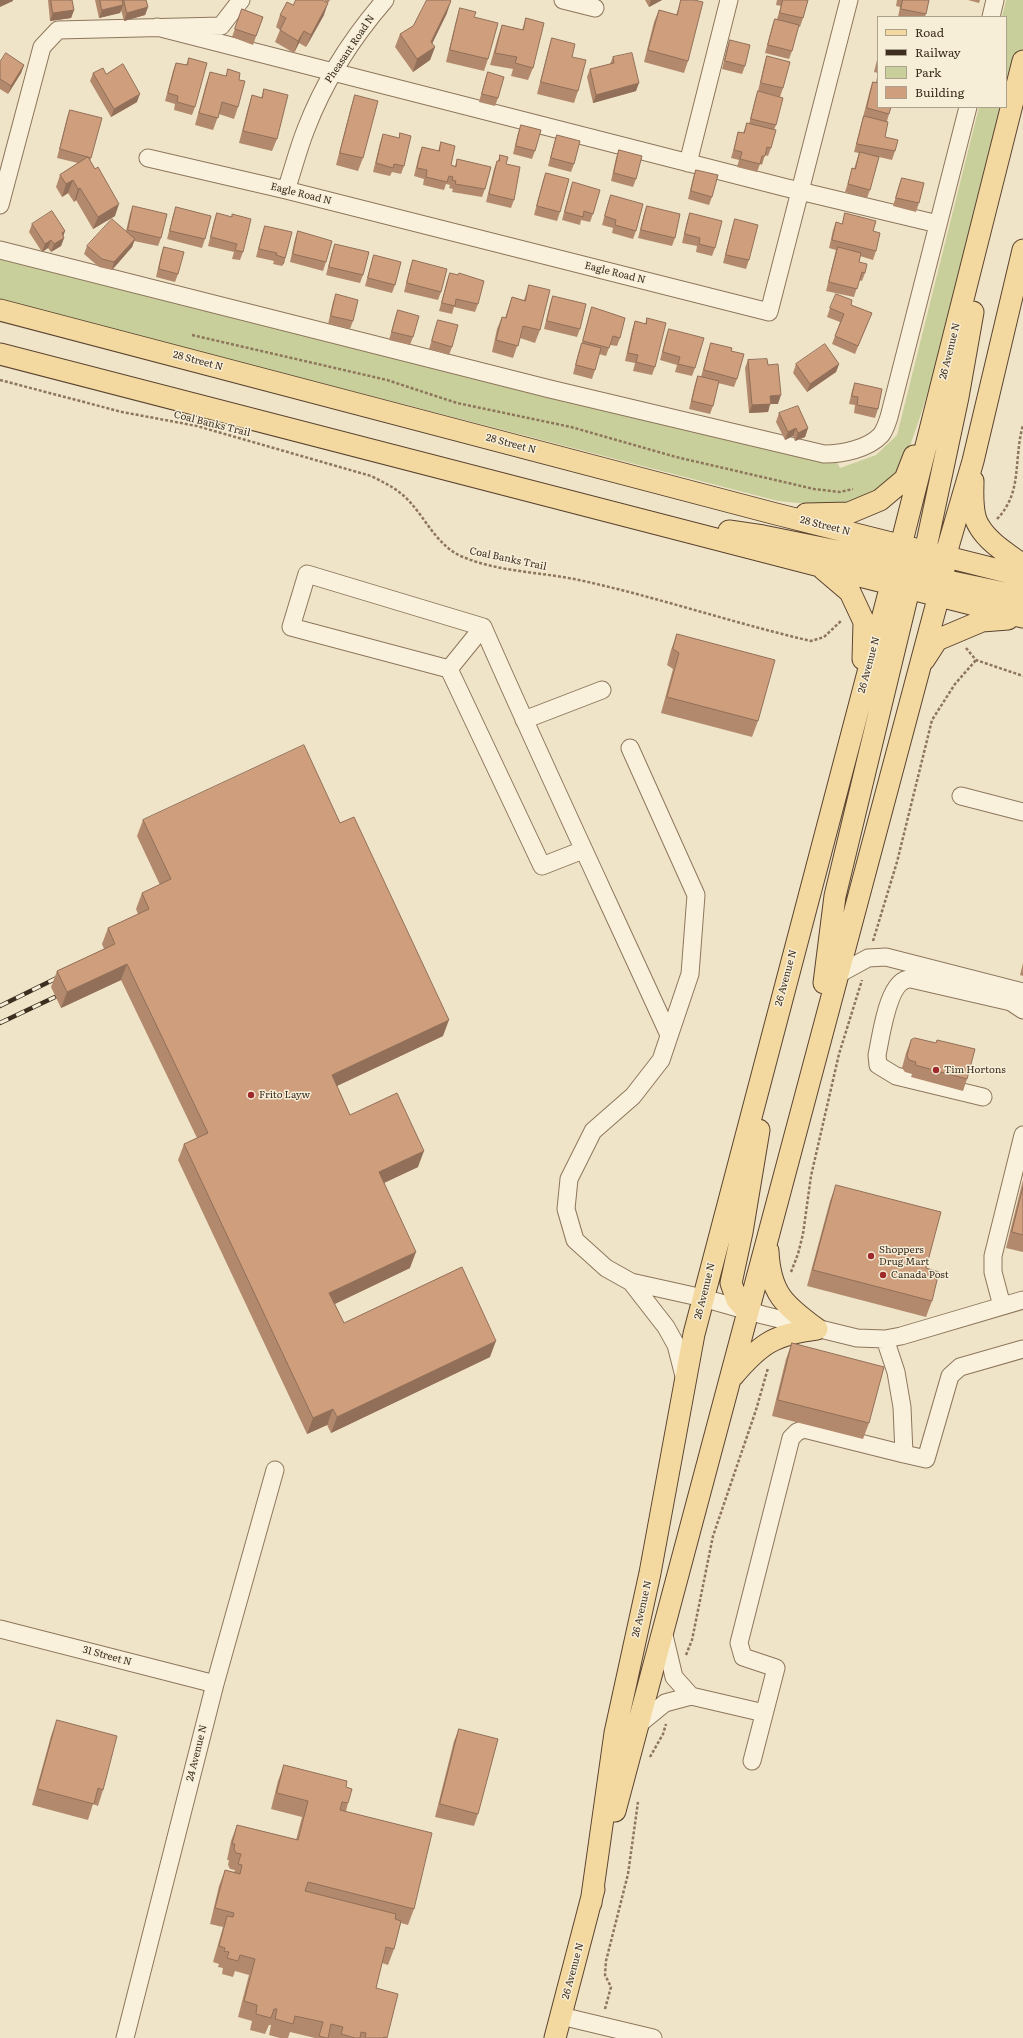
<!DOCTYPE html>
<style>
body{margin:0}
#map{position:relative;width:1023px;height:2038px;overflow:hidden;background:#f0e4c8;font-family:Literata,serif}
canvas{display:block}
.legend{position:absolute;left:877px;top:16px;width:130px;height:92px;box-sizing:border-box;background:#f7eed8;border:1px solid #ada18e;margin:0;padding:5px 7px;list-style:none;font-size:12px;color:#3d2e20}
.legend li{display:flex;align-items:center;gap:8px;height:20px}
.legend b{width:20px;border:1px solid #ada18e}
</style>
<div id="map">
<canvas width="1023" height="2038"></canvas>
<ul class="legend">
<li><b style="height:5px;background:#f3d9a0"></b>Road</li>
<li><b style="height:5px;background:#3d2e20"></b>Railway</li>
<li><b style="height:11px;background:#c9cf9b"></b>Park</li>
<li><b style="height:11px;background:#cf9f7d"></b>Building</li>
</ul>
</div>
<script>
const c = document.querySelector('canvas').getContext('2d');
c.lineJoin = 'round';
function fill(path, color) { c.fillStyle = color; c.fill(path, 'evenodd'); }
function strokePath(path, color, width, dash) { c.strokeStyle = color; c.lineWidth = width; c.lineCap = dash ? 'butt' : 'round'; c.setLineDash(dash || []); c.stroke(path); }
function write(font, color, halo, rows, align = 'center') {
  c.font = font + ' Literata,serif'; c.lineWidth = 3; c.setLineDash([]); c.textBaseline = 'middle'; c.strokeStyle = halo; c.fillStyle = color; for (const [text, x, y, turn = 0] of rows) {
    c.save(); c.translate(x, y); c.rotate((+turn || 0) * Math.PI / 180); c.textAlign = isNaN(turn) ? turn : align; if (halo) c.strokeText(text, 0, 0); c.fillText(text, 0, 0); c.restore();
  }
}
const green = new Path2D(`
 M1006,0H1023V61L999,157L921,414L900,475L848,508L778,501L0,300V259L833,454L840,468L876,455L897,435L979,107H1006V17H1002Z`);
const path = new Path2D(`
 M192,335L387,380L457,403L571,427L676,457L814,489L840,492L853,489
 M0,380L122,412L197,426L371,476C385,483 398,489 409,501C426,519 438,547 463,557C499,572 541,572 579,580C657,597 733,623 811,641L824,637L842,620
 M997,519C1023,492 1013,461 1023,425
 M966,648L976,660L1023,676
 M873,941L897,862L932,720L955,684L976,660
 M791,1272L798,1254L803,1234L811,1176L839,1054L862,980
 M686,1655L692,1640L713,1536L756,1410L768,1368
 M650,1757L663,1734L666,1724
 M605,2009L611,1987L605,1975L606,1961L628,1874L638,1802`);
const minor = new Path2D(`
 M563,0L595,8
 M991,17L995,0
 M157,27L787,188L938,224
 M148,158L286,190L769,312L849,0
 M688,163L729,0
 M286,190C293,170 298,149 306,129C324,82 352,38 385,0
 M0,205L42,47L58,30L221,26L241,0
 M0,250L550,389L824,454C842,454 868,449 881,435C885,430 887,423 889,417L968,107
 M449,669L483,627
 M524,720L602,690
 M630,748L696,895L690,974L661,1060L633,1096L593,1131L569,1179L566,1209L575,1240L606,1268L631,1282L703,1298L763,1315L857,1338L885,1339L901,1336L1023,1300
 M961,796L1023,812
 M583,850L542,866L449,669L291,627L307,574L483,627C543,764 607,899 669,1035
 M837,975L868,958L886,957L1023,992
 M983,1097L896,1076L878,1065L877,1055C881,1037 888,977 911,979L1011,1002L1023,1010
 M631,1282L666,1327L676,1345L685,1380
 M1002,1306L993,1272V1256L1023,1135
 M904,1454L926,1459L950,1376L960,1367L1023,1349
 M0,1629L215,1684
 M663,1631L674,1677L691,1696
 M638,1725L665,1703L691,1696L764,1713
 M752,1761L776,1668L743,1657L739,1643L791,1438L797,1432L804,1429L904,1454L902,1407L896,1372L885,1339
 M561,2016L653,2038
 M125,2038L215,1684L275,1470`);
const major = new Path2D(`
 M0,310L776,514L1023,576
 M0,354L820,566L1023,617
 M973,481C973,494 971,514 979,526C988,542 1008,554 1023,565
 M806,514L849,513L880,500L905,479L914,456
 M729,531L763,536L896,563H910
 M823,569L850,592L864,622L863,659
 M929,580H943L1023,597
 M938,596L931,580L925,552L958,397L973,312
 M924,660L937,640L982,621L1008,619
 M824,983L835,896L909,589L911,571L901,545
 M768,1251C770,1293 784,1305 817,1329
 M748,1312L737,1300L731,1283L742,1232L759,1130
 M733,1376C760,1344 775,1334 817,1329
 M615,1811L943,580L945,557L973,461L1023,250
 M591,1903L615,1733L650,1573L694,1334L891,585L1023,61
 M555,2038L594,1889`);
const rail = new Path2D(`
 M0,1006L65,974
 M0,1023L55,997`);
const wall = new Path2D(`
 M48,0H72L74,10L71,18L50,21Z
 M95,0H146L148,7L145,15L124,21L121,10L120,13L99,18Z
 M324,0H330L328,3Z
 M645,0H662L649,7Z
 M681,0H694L688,61L684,73L644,62L654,22L659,10L676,15Z
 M777,0H808L803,18L800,27L798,26L792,51L789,59L765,53L772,27L775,19H777L781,6L776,5Z
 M897,0H929L925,17H898L900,7L896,6Z
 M968,0H980L979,3Z
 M293,5L324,15L306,47L299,43L294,53L275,42L280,30L276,27L280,15Z
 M460,8L474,17L488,59L484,71L446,62L456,21Z
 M242,9L263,17L253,45L232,37Z
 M447,13L432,44L435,47L430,60L413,72L395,47L400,34L413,26Z
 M526,18L533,68L528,80L511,76L513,69L490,65L498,37L502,25L522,30Z
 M552,38L572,57L578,91L574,103L537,94L548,51Z
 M730,40L745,66L742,74L722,69L727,48Z
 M767,56L783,88L780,97L758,91L764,65Z
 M878,56V107L889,114L887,121L885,137L895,151L892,160L879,157L870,190L867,198L845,192L850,176L852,168L854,169L859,153L854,152L870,90L873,82H876L878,73L874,72Z
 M613,57L636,91L593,103L587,77L590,69L610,64Z
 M189,58L195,107L192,115L174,110L175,104L165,101L173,71L176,63L186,65Z
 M0,62L24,65L21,73L8,94L0,89Z
 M228,69L239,80L238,107L234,119L219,114L213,130L195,125L206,84L210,72L226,76Z
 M488,72L498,98L495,106L479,102L485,80Z
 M93,73L106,74L137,102L111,117L90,81Z
 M264,89L277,139L272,151L239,143L248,108L252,95L261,98Z
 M758,91L776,125L774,130L771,148L768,156L765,155L762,165L760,164L757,172L737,167L739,160L731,158L736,140L738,132L743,133L747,123L749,124L755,100Z
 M355,95L363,158L358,171L336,165L351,107Z
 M70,110L91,158L90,161L115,216L93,229L76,200L74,202L68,193L62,197L56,187L60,175L78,163L57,158L67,118Z
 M521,125L535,151L532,159L513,154L518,133Z
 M383,134L404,166L401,174L392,172L390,176L373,172L380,143Z
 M557,135L574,164L571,172L548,166L554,143Z
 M441,142L451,165L455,166L457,159L485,189L482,197L452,192L453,189L449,188L450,185L446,184L444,190L423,185L424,179L414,176L419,155L422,147L438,151Z
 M619,150L636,179L633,187L611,181L616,158Z
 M500,155L506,164L514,200L511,208L486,202L494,169L497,161H498Z
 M696,170L712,197L709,205L688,199L693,178Z
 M546,173L560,212L557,221L534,215L543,181Z
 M902,178L919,203L916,212L893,206L899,186Z
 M573,182L593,214L590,222L581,220L580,225L562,220L570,190Z
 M611,195L636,231L633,239L612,233L613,228L602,225L608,203Z
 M133,206L161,238L158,246L134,241L132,247L112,270L99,267L84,254L87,246L126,231L130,214Z
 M647,206L675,238L672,246L638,238L644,214Z
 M176,207L205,239L202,248L167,239L173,216Z
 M217,213L243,252L240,260L232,259L234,252L208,246L214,221Z
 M690,213L715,248L712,256L696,252L697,246L682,243L687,221Z
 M845,213L873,231L876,251L873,260L860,256L859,262L865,273L862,281L859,280L854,297L826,291L836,250L829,248L833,230L836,222L842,224Z
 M735,219L749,260L746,269L723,263L732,228Z
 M32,224L65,231L63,236L64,238L61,246L51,252L48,248L42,252L29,232Z
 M265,226L286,255L284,263L282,266L273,264L274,261L256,257L262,234Z
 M298,231L326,262L323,271L290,262L295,239Z
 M335,244L363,275L360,283L326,275L332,252Z
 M164,247L178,274L175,282L156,277L161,255Z
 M374,255L395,285L392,293L365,286L371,264Z
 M413,260L441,292L438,300L404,292L410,268Z
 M450,273L478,304L475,312L454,307L452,314L439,311L447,281Z
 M529,285L540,330L535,343L520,338L513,358L492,352L497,329L502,317L505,318L512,297L524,300Z
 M336,294L353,321L350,329L328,324L333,302Z
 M553,296L580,329L577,337L544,329L550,304Z
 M851,305L872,313L855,354L832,344L840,322L827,317L830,308Z
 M592,307L620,338L617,346L610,345L606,356L599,354L595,370L592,379L573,374L579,351L582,343L589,316Z
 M398,310L413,337L410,345L389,340L395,318Z
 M647,318L655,367L652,375L633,371L635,363L625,361L632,330L635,321L645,324Z
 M438,320L452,347L449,355L429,349Z
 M669,329L695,368L692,376L675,372L677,365L660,360L666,337Z
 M711,343L731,351L737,379L734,387L718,383L713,406L710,414L689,409L695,384L698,376L701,377L708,351Z
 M748,360L768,365L778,404H770L768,412L749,413L745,368Z
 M796,364H839L836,372L807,392L793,373Z
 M855,383L878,409L875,418L854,413L855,405L849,404L852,391Z
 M779,413L808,428L805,437L795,441L793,436L785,440L776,422Z
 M677,634L758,721L752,737L661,713L673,669L667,665L671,650Z
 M143,820L340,823L443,1036L337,1086L350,1115L418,1167L384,1183L410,1268L335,1304L344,1323L490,1357L331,1433L327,1425L307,1434L178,1160L184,1144L197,1138L121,980L61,1008L51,987L57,971L104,949L102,944L108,928L138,914L136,909L142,893L160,885L137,836Z
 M1023,963V976L1020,975Z
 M911,1040L936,1043L937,1040L967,1079L963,1091L911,1077L912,1074L905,1072L902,1068L906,1053Z
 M1023,1180V1252L1006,1248Z
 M836,1185L926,1268L932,1301L926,1317L807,1286L830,1201Z
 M792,1343L869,1423L863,1439L772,1416L786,1359Z
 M57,1720L103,1790L98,1806L93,1804L88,1820L32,1805L51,1736Z
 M459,1729L478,1814L474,1826L435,1817L454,1741Z
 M284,1765L346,1787L348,1803L346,1811L414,1909L408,1925L401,1923L394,1949L388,1965L382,1963L376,1988L387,2038H315L290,2032L288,2038H280L269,2035L271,2025H269L265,2034L250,2030L252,2021L238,2017L249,1975L235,1971L233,1977L222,1974L223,1968L218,1967L219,1964L213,1962L223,1927L210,1924L219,1886L225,1870L234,1872L235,1870L230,1869L228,1865L229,1860H227L231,1841L237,1825L296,1840L302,1817L271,1809L278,1781Z`);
const shadedWall = new Path2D(`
 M0,0H13V1L0,7Z
 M651,0H662L649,7Z
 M451,1L447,13L428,52L435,47L430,60L413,72L417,59L431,42Z
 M328,3L324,15L306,47L311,35Z
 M123,5L120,13L99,18L102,10Z
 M148,7L145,15L124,21L127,13Z
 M74,10L71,18L50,21L53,13Z
 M304,31L299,43L294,53L298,41Z
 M24,65L21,73L8,94L11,86Z
 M639,83L636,91L593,103L596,95Z
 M140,94L137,102L111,117L114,109Z
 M73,180L68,193L62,197L66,184Z
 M80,188L76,200L74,202L78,189Z
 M119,204L115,216L93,229L98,217Z
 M65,231L62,239L64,238L61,246L51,252L54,244L62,233Z
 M135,239L132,247L112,270L114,262Z
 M51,240L48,248L42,252L45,244Z
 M286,255L284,263L282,266L285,258Z
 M839,364L836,372L807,392L810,384Z
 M781,395L778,404H770L768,412L749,413L752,405L770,396Z
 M796,428L793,436L785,440L788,432Z
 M808,428L805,437L795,441L798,433Z
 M127,964L121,980L61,1008L67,992Z
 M449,1020L443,1036L326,1091L332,1075Z
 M424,1151L418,1167L373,1188L379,1172Z
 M416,1252L410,1268L324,1309L329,1293Z
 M496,1341L490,1357L331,1433L337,1417Z
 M333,1409L327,1425L307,1434L313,1418Z`);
const building = new Path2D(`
 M51,0H72L74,10L53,13Z
 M100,0H122L123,5L102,10Z
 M124,0H146L148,7L127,13Z
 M296,0H322L328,3L311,35L304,31L298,41L280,30L286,18L280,15L287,2L293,5Z
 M427,0H450L451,1L431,42L435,47L417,59L400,34L413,26Z
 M681,0H694L703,2L688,61L648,50L659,10L677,15Z
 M783,0H808L803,18L780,13Z
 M903,0H929L926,14L901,9Z
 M460,8L476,12L474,17L498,23L488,59L450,50Z
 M242,9L263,17L256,36L235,29Z
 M526,18L544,23L533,68L515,63L517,57L495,53L502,25L523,30Z
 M775,19L799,25L792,51L768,45Z
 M552,38L575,44L572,57L586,60L578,91L541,82Z
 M730,40L750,45L745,66L725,61Z
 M6,53L24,65L11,86L0,79V62Z
 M632,53L639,83L596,95L590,69L614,63L613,57Z
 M767,56L790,62L783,88L761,83Z
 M189,58L207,63L195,107L177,102L178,96L168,93L176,63L187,65Z
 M123,64L140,94L114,109L93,73L103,68L106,74Z
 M228,69L240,73L239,80L245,81L238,107L222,102L218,118L199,113L210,72L226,76Z
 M488,72L504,77L498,98L482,94Z
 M873,82L878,83V107H891L889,114L867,108Z
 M264,89L288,95L277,139L243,131L252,95L262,98Z
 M758,91L783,98L776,125L751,119Z
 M355,95L378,101L363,158L340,153Z
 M70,110L102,118L91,158L60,149Z
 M864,116L888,122L885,137L898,140L895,151L857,144Z
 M747,123L776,130L771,148L767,147L765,156H762L760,164L740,159L742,152L734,150L738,132L744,133Z
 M521,125L541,130L535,151L516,146Z
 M400,133L411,136L404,166L394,164L393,168L376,163L383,134L399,138Z
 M557,135L580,141L574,164L551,158Z
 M441,142L455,146L451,165L456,167L457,159L491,167L485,189L455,184L456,181L452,180L453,177L449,176L447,182L426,177L427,170L417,168L422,147L439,151Z
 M619,150L642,156L636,179L614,173Z
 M860,152L879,157L870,190L848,184L852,168L855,169Z
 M500,155L508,157L506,164L520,167L514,200L489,194L497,161H499Z
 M88,157L95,169L98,167L119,204L98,217L80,188L78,189L73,180L66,184L60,175Z
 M696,170L718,175L712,197L691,191Z
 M546,173L569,179L560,212L537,206Z
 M902,178L924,183L919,203L896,198Z
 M573,182L600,190L593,214L584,211L583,217L565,212Z
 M611,195L643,204L636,231L615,225L616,220L605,216Z
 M133,206L167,214L161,238L128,230Z
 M647,206L680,214L675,238L641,230Z
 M176,207L211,216L205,239L170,231Z
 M52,211L65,231L62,233L64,238L54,244L51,240L45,244L32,224Z
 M217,213L232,217V214L251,219L243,252L235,250L237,244L211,237Z
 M690,213L722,221L715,248L699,244L700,238L685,234Z
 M845,213L876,221L873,231L880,233L876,251L832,240L836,222L842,224Z
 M112,219L135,239L114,262L102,259L87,246Z
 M735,219L758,225L749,260L726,255Z
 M265,226L292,232L286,255L285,258L276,255L277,253L259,249Z
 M298,231L332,241L326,262L293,254Z
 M335,244L369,252L363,275L329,267Z
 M164,247L184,252L178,274L159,269Z
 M838,247L861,253L859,262L867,264L865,273L862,272L857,289L829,282Z
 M374,255L401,262L395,285L368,278Z
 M413,260L447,269L441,292L407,283Z
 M450,273L458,275L459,273L484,281L478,304L456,299L455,306L442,303Z
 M529,285L550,290L540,330L523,326L518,346L496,340L502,317L506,318L512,297L525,301Z
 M336,294L358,300L353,321L331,316Z
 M836,294L852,300L851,305L872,313L858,346L835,336L844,314L830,308Z
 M553,296L586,304L580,329L547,321Z
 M592,307L625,318L620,338L613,336L609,348L583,341Z
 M398,310L419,316L413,337L392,332Z
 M647,318L666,323L655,367L636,362L638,355L628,353L635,321L646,324Z
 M438,320L458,325L452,347L432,341Z
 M669,329L704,338L695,368L678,364L680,357L663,352Z
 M582,343L601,348L595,370L576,365Z
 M711,343L732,348L731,351L744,354L737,379L704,370Z
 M825,344L839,364L810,384L796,364Z
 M767,359L768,365L778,364L781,395L770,396L771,404L752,405L748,360Z
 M698,376L719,381L713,406L692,401Z
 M855,383L882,389L878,409L857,405L858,397L852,396Z
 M798,406L808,428L798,433L796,428L788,432L779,413Z
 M677,634L775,660L758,721L667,697L679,653L673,649Z
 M304,745L340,823L354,817L449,1020L332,1075L350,1115L397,1093L424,1151L379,1172L416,1252L329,1293L344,1323L462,1267L496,1341L337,1417L333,1409L313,1418L184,1144L208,1133L127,964L67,992L57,971L115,944L108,928L149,909L142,893L171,879L143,820Z
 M915,1038L936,1043L937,1040L975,1049L967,1079L915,1065L916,1062L909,1060L907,1056L911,1040Z
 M836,1185L941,1212L926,1268L939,1272L932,1301L813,1270Z
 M1023,1187V1235L1012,1232Z
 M792,1343L884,1367L869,1423L778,1400Z
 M57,1720L117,1736L103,1790L98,1788L94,1804L38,1789Z
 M459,1729L498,1739L478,1814L440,1804Z
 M284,1765L347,1781L346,1787L352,1789L348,1803L342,1802L340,1810L432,1833L414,1909L308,1882L305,1891L396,1914L395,1919L401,1921L394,1949L386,1947L376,1988L398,1994L387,2038L384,2037L383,2038H365L366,2033L361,2032L360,2038H355L341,2034L343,2027L331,2024L328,2038H326L319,2036L323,2022L295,2016L293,2024L275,2019L277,2009H274L271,2018L256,2014L257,2005L244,2001L255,1959L240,1955L238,1961L227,1958L229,1952L224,1951L225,1948L219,1946L227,1916L233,1917L234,1913L215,1908L225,1870L240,1874L242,1865L238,1864L241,1854L236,1853L234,1849L235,1844H232L237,1825L298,1840L308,1801L277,1793Z`);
const markers = [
 [936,1070,4,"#9e2a2b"],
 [251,1095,4,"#9e2a2b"],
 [871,1256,4,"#9e2a2b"],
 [883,1275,4,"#9e2a2b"]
];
const streetNames = [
 ["Pheasant Road N",350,49,-56],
 ["Eagle Road N",301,194,14],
 ["Eagle Road N",615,273,14],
 ["26 Avenue N",950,351,-76],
 ["28 Street N",198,361,15],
 ["Coal Banks Trail",212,424,14],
 ["28 Street N",511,444,15],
 ["28 Street N",825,526,14],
 ["Coal Banks Trail",508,559,12],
 ["26 Avenue N",869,665,-75],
 ["26 Avenue N",786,978,-75],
 ["26 Avenue N",705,1291,-76],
 ["26 Avenue N",642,1609,-77],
 ["31 Street N",107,1656,15],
 ["24 Avenue N",197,1753,-76],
 ["26 Avenue N",573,1971,-75]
];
const poiNames = [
 ["Tim Hortons",944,1070],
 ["Frito Layw",259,1095],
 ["Shoppers",879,1250],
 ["Drug Mart",879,1262],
 ["Canada Post",891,1275]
];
fill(green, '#c9cf9b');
strokePath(minor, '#8d765c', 19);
strokePath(major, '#5b4430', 23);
strokePath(path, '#8d765c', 2.5, [3, 2]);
strokePath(minor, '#faf1dc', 17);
strokePath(major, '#f3d9a0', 21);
strokePath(rail, '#3d2e20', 4.5);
strokePath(rail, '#f7eed8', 3, [9]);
fill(wall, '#b2896c');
fill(shadedWall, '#916f58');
fill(building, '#cf9f7d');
strokePath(building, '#916f58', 1);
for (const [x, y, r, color] of markers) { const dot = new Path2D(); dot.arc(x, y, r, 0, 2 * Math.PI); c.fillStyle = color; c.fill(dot); strokePath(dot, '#f7eed8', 1.5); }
write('10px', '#3d2e20', '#f7eed8', streetNames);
write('10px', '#3d2e20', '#f7eed8', poiNames, 'left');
</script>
